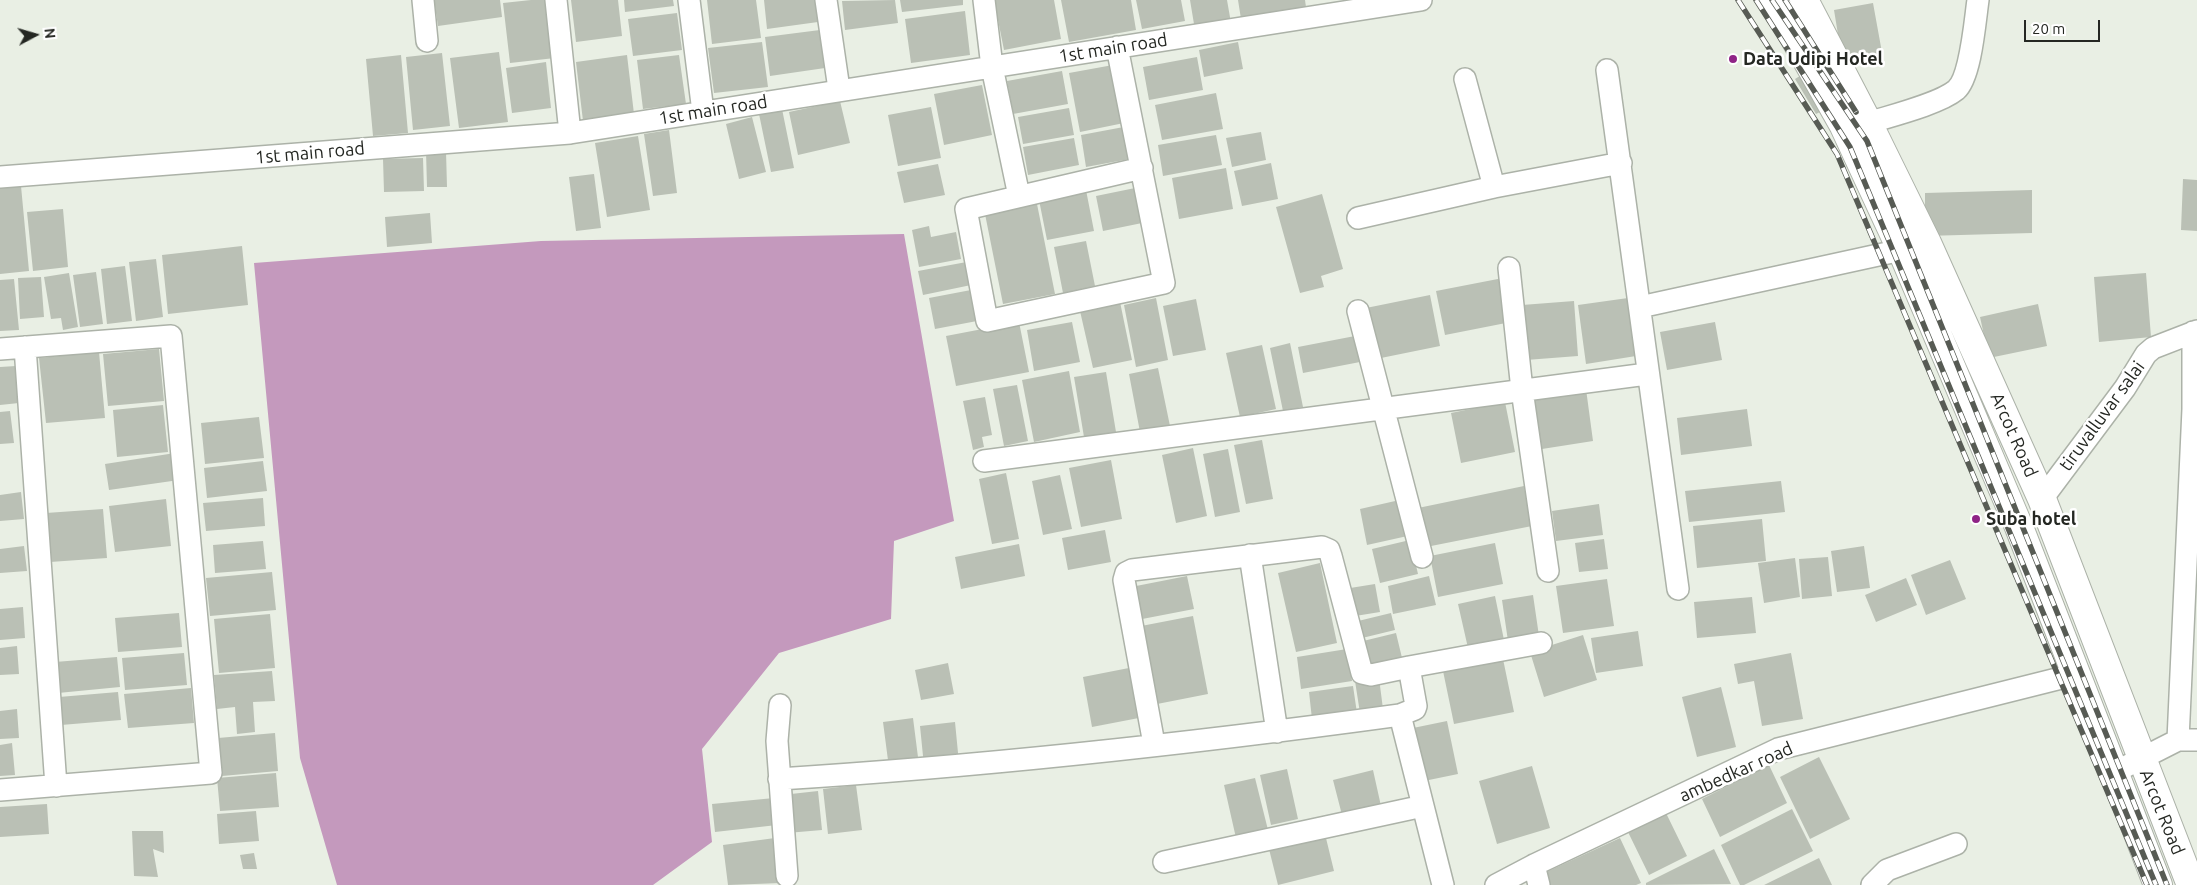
<!DOCTYPE html>
<style>
body{margin:0}
#map{position:relative;width:2197px;height:885px;overflow:hidden;background:#e9efe4;font-family:Ubuntu,sans-serif}
canvas{display:block}
.north{position:absolute;left:10px;top:10px;width:50px;height:50px;-webkit-text-stroke:4px #fff;paint-order:stroke;rotate:84deg;font-size:14px;font-weight:700;line-height:20px;text-align:center;color:#242722}
.north::after{content:'';display:block;margin:auto;width:18px;height:22px;background:#242722;clip-path:polygon(50% 0,100% 100%,50% 72%,0 100%)}
.scale{position:absolute;left:2024px;top:20px;width:76px;height:22px;box-sizing:border-box;border:2px solid #242722;border-top:0;padding-left:6px;font-size:15px;line-height:18px;white-space:nowrap;color:#242722;-webkit-text-stroke:4px #fff;paint-order:stroke}
</style>
<div id="map">
<canvas width="2197" height="885"></canvas>
<div class="north">N</div>
<div class="scale">20 m</div>
</div>
<script>
const c = document.querySelector('canvas').getContext('2d');
c.lineJoin = 'round';
function fill(path, color) { c.fillStyle = color; c.fill(path, 'evenodd'); }
function strokePath(path, color, width, dash) { c.strokeStyle = color; c.lineWidth = width; c.lineCap = dash ? 'butt' : 'round'; c.setLineDash(dash || []); c.stroke(path); }
function write(font, color, halo, rows, align = 'center') {
  c.font = font + ' Ubuntu,sans-serif'; c.lineWidth = 5; c.setLineDash([]); c.textBaseline = 'middle'; c.strokeStyle = halo; c.fillStyle = color; for (const [text, x, y, turn = 0] of rows) {
    c.save(); c.translate(x, y); c.rotate((+turn || 0) * Math.PI / 180); c.textAlign = isNaN(turn) ? turn : align; if (halo) c.strokeText(text, 0, 0); c.fillText(text, 0, 0); c.restore();
  }
}
const water = new Path2D(`
 M904,234L954,521L894,541L891,619L779,653L702,749L712,842L653,885H337L300,758L254,263L541,241Z`);
const building = new Path2D(`
 M434,0H500L502,17L438,26Z
 M531,0H549L555,58L510,63L503,3Z
 M571,0H618L622,36L576,42Z
 M624,0H673L674,6L625,12Z
 M707,0H756L761,38L712,44Z
 M764,0H815L818,22L767,29Z
 M895,0L898,23L845,30L842,1Z
 M900,0H963V5L902,12Z
 M994,0H1054L1061,39L1004,50Z
 M1061,0H1131L1136,30L1069,42Z
 M1136,0H1181L1185,21L1142,29Z
 M1190,0H1227L1231,23L1195,30Z
 M1238,0H1305L1306,7L1241,19Z
 M1873,3L1883,58L1843,65L1834,10Z
 M965,11L970,55L911,63L905,19Z
 M677,13L682,50L633,56L628,19Z
 M820,30L825,68L770,76L765,37Z
 M762,42L768,87L714,93L708,48Z
 M1238,42L1243,69L1204,77L1199,50Z
 M499,52L508,122L459,128L450,58Z
 M442,53L450,126L413,130L406,57Z
 M401,55L408,133L373,136L366,59Z
 M627,55L634,114L583,121L576,62Z
 M679,55L686,104L643,109L637,60Z
 M1197,57L1203,90L1149,100L1143,67Z
 M546,62L551,108L512,113L506,68Z
 M1113,65L1124,123L1080,132L1069,73Z
 M1062,71L1068,104L1013,114L1007,81Z
 M1803,74L1824,110L1816,114L1795,79Z
 M982,85L992,135L944,145L934,94Z
 M1216,93L1223,129L1162,140L1155,105Z
 M840,101L850,143L798,155L789,112Z
 M931,107L941,158L898,166L888,115Z
 M1069,108L1074,135L1023,144L1018,117Z
 M782,109L794,168L771,172L759,114Z
 M752,117L766,172L739,179L726,124Z
 M1129,126L1135,158L1086,167L1081,135Z
 M669,130L677,193L653,196L644,134Z
 M1261,132L1266,160L1232,167L1226,138Z
 M1216,135L1222,165L1163,176L1158,145Z
 M638,136L650,210L607,217L595,143Z
 M1074,138L1079,165L1028,175L1023,147Z
 M426,151H446L447,187H427Z
 M423,158L424,191L384,192L383,159Z
 M1271,163L1278,199L1242,206L1234,171Z
 M938,164L945,195L904,203L897,172Z
 M1226,168L1233,209L1179,219L1172,178Z
 M594,174L601,228L576,231L569,177Z
 M2183,179L2197,180V231L2181,230Z
 M21,186L29,271L0,274V188Z
 M1140,187L1147,222L1103,231L1096,196Z
 M1086,190L1094,231L1047,240L1039,200Z
 M2032,190V233L1925,236V193Z
 M1322,194L1343,269L1321,276L1324,287L1300,293L1276,207Z
 M1037,204L1055,294L1003,304L985,214Z
 M63,209L68,267L33,271L27,212Z
 M430,213L432,243L387,247L385,217Z
 M929,226L931,237L956,232L961,259L919,267L912,230Z
 M1086,241L1095,286L1063,293L1054,247Z
 M242,246L248,305L168,314L162,255Z
 M156,259L163,317L136,321L129,262Z
 M972,261L976,284L923,295L918,271Z
 M125,266L132,321L107,324L101,269Z
 M96,272L103,324L80,327L73,275Z
 M69,273L78,327L63,330L61,318L51,319L44,277Z
 M2146,273L2151,337L2099,342L2094,277Z
 M41,277L44,317L20,319L18,278Z
 M1503,278L1511,322L1445,335L1436,291Z
 M14,279L19,330L0,331V280Z
 M971,290L977,321L935,329L929,298Z
 M1430,295L1440,346L1376,359L1366,308Z
 M1156,298L1168,360L1136,367L1124,305Z
 M1628,298L1636,356L1586,364L1578,305Z
 M1196,299L1206,350L1173,356L1163,306Z
 M1574,301L1578,356L1526,360L1522,305Z
 M1120,302L1132,360L1093,368L1080,311Z
 M2038,304L2047,346L1989,358L1980,317Z
 M1019,322L1029,372L956,386L946,336Z
 M1072,322L1080,362L1034,371L1027,330Z
 M1715,322L1722,360L1667,370L1660,332Z
 M1355,336L1360,362L1303,373L1298,347Z
 M1290,343L1303,407L1283,411L1270,348Z
 M1262,345L1276,409L1240,417L1226,353Z
 M159,349L164,401L108,406L103,354Z
 M99,352L105,418L46,423L39,358Z
 M16,366L19,403L0,405V367Z
 M1158,368L1170,426L1140,432L1129,374Z
 M1069,371L1080,432L1034,442L1022,380Z
 M1106,372L1116,432L1084,437L1074,377Z
 M1017,385L1028,441L1004,446L993,389Z
 M1586,389L1593,441L1542,449L1534,396Z
 M985,397L992,435L982,437L984,447L973,450L963,401Z
 M1505,402L1515,452L1461,463L1451,413Z
 M163,405L168,452L117,457L113,410Z
 M1747,409L1752,446L1681,455L1677,418Z
 M10,411L14,443L0,444V412Z
 M259,417L264,458L205,464L201,423Z
 M1262,440L1273,499L1246,504L1234,445Z
 M1193,448L1207,516L1176,523L1162,455Z
 M1228,449L1240,512L1215,517L1203,454Z
 M175,453L179,480L109,490L105,464Z
 M1111,460L1122,519L1081,527L1069,468Z
 M263,461L267,491L207,498L204,468Z
 M1006,473L1019,539L992,544L979,479Z
 M1060,475L1072,529L1043,535L1032,481Z
 M1781,481L1785,512L1689,522L1685,491Z
 M1524,486L1532,526L1426,547L1418,508Z
 M21,492L24,519L0,521V495Z
 M263,498L265,526L206,531L203,503Z
 M166,499L171,546L115,552L109,506Z
 M1404,499L1412,535L1367,545L1360,509Z
 M1599,504L1603,535L1556,541L1552,511Z
 M103,509L107,558L50,562L46,513Z
 M1762,519L1766,561L1697,568L1693,526Z
 M1105,530L1111,562L1068,570L1062,538Z
 M1604,539L1608,569L1579,572L1575,543Z
 M1410,540L1418,574L1380,583L1372,549Z
 M263,541L266,569L215,573L213,545Z
 M1495,543L1503,584L1438,597L1430,556Z
 M1019,544L1025,576L961,589L955,557Z
 M24,546L27,571L0,573V549Z
 M1864,546L1870,588L1837,592L1831,551Z
 M1828,557L1832,596L1802,599L1799,559Z
 M1795,558L1800,597L1764,603L1758,563Z
 M1950,560L1966,599L1926,615L1911,575Z
 M1320,563L1337,643L1296,652L1278,573Z
 M272,572L276,610L210,616L206,578Z
 M1187,576L1194,609L1137,620L1131,587Z
 M1429,576L1436,605L1393,614L1388,586Z
 M1906,578L1917,605L1876,622L1865,595Z
 M1607,579L1614,626L1563,633L1556,586Z
 M1375,584L1380,612L1349,617L1344,589Z
 M1533,595L1539,636L1508,641L1502,600Z
 M1495,596L1504,640L1468,648L1458,604Z
 M1752,597L1756,633L1697,638L1694,602Z
 M23,607L25,638L0,640V609Z
 M179,613L182,647L118,652L115,618Z
 M1391,613L1395,630L1358,639L1354,622Z
 M270,614L275,668L219,673L214,619Z
 M1193,616L1208,694L1152,705L1136,627Z
 M1638,631L1643,666L1596,673L1591,638Z
 M1396,633L1403,662L1366,672L1359,642Z
 M1583,635L1597,680L1544,697L1530,652Z
 M17,646L19,674L0,675V648Z
 M1347,649L1352,681L1301,689L1297,657Z
 M184,653L187,685L125,690L122,658Z
 M1791,653L1803,719L1762,726L1754,681L1738,684L1734,664Z
 M117,657L120,687L58,693L55,662Z
 M1503,659L1514,712L1454,724L1443,671Z
 M948,663L954,694L921,700L915,670Z
 M1134,667L1144,717L1092,727L1083,677Z
 M272,671L275,701L253,702L255,732L237,734L235,707L217,709L214,675Z
 M1379,678L1383,709L1360,713L1355,681Z
 M1353,686L1357,713L1312,719L1309,692Z
 M1721,687L1736,747L1697,757L1682,697Z
 M191,688L194,723L128,728L124,694Z
 M118,692L121,720L61,725L59,697Z
 M17,709L19,738L0,739V711Z
 M913,718L919,765L889,768L883,722Z
 M1447,721L1458,774L1424,781L1413,728Z
 M955,722L959,763L924,766L920,726Z
 M275,733L278,771L222,776L218,738Z
 M12,743L15,775L0,776V745Z
 M1819,757L1850,819L1810,839L1780,777Z
 M1769,765L1787,803L1720,837L1702,799Z
 M1532,766L1550,828L1497,844L1479,781Z
 M1287,769L1298,819L1271,825L1260,775Z
 M1373,770L1381,806L1342,815L1333,780Z
 M276,773L279,807L220,811L217,778Z
 M1255,778L1268,830L1236,838L1224,785Z
 M856,785L862,830L828,834L823,789Z
 M818,791L822,830L787,833L782,795Z
 M774,798L777,825L715,832L712,804Z
 M47,804L49,834L0,837V807Z
 M1792,809L1813,851L1744,885H1740L1721,845Z
 M256,811L259,841L219,844L217,814Z
 M1666,813L1687,856L1649,875L1628,832Z
 M132,831H163L164,853L153,849L158,877L134,876Z
 M1325,834L1334,871L1278,885L1269,849Z
 M775,838L781,883L728,885L723,845Z
 M1620,838L1641,883L1636,885H1547L1542,874Z
 M1714,849L1731,884L1646,885V883Z
 M254,853L257,869H243L240,855Z
 M1819,858L1832,885H1764Z`);
const street = new Path2D(`
 M423,0L427,41
 M556,0L570,133
 M689,0L703,112
 M826,0L839,89
 M984,0L992,67L1019,196
 M1117,47L1164,283L987,321L966,209L1142,168
 M1607,70L1678,589
 M1465,79L1494,187
 M1868,123C1890,116 1939,104 1956,90C1971,77 1975,20 1978,0
 M0,177L570,133L1421,0
 M1358,218L1494,187L1621,163
 M1509,268L1522,390L1548,571
 M1640,307L1915,247
 M1358,311L1422,557
 M25,347L56,786
 M0,349L171,336L211,773L0,790
 M984,461L1647,374
 M2042,499L2125,388L2146,354L2153,348L2197,331
 M1250,555L1277,732
 M1409,667L1541,643
 M780,705L777,741L787,876
 M1400,715L1443,885
 M2178,740H2197
 M2115,772L2178,740L2193,409V332
 M779,779C986,766 1195,743 1400,715L1415,709L1416,706L1409,667L1371,675L1362,673L1331,556L1329,550L1322,547L1132,570L1126,573L1124,580L1154,744
 M1164,862L1423,806
 M1534,865L1539,885
 M1496,885L1534,865L1778,749L2077,674
 M1872,885L1887,870L1956,844`);
const primary = new Path2D(`
 M1773,0L1844,126L1902,251L2019,527L2158,885
 M1804,0L1868,123L1927,243L2042,499L2191,885`);
const rail = new Path2D(`
 M1738,0L1837,154L2147,885
 M1756,0L1850,147L2156,885
 M1772,0L1867,141L2167,885
 M1785,0L1856,112`);
const markers = [
 [1733,59,5,"#8f2386"],
 [1976,519,5,"#8f2386"]
];
const streetNames = [
 ["1st main road",1113,48,-9],
 ["1st main road",713,110,-9],
 ["1st main road",310,153,-5],
 ["tiruvalluvar salai",2102,416,-54],
 ["Arcot Road",2014,435,66],
 ["ambedkar road",1736,772,-24],
 ["Arcot Road",2162,812,68]
];
const poiNames = [
 ["Data Udipi Hotel",1743,59],
 ["Suba hotel",1986,519]
];
fill(water, '#c499bd');
fill(building, '#bac0b5');
strokePath(street, '#acb2a8', 24);
strokePath(primary, '#acb2a8', 30);
strokePath(street, '#fff', 21);
strokePath(primary, '#fff', 28);
strokePath(rail, '#575b54', 5.5);
strokePath(rail, '#fff', 4, [11]);
for (const [x, y, r, color] of markers) { const dot = new Path2D(); dot.arc(x, y, r, 0, 2 * Math.PI); c.fillStyle = color; c.fill(dot); strokePath(dot, '#fff', 2); }
write('18px', '#242722', '#fff', streetNames);
write('bold 18px', '#242722', '#fff', poiNames, 'left');
</script>
